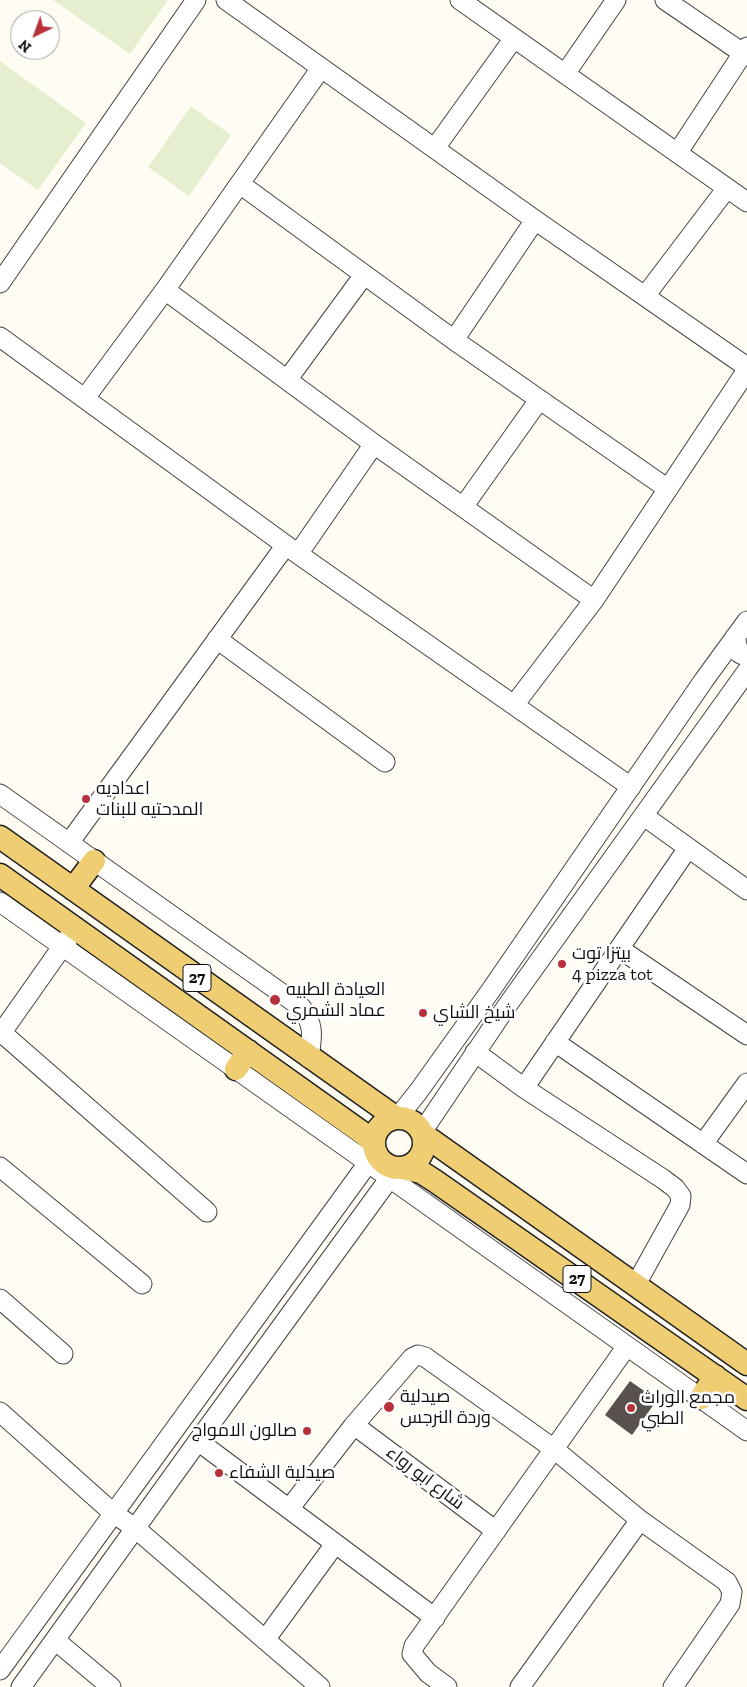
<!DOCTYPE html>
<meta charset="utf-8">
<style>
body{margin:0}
#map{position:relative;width:747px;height:1687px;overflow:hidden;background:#fefcf3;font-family:"Zilla Slab",serif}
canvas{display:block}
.north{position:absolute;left:10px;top:10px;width:50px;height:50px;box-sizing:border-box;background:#fff;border:1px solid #9f9f9f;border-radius:50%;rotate:222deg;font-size:14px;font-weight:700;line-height:20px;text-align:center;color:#101010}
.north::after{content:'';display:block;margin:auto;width:18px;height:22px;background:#b7303a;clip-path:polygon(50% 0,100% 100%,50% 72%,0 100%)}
</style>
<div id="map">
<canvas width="747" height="1687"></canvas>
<div class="north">N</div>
</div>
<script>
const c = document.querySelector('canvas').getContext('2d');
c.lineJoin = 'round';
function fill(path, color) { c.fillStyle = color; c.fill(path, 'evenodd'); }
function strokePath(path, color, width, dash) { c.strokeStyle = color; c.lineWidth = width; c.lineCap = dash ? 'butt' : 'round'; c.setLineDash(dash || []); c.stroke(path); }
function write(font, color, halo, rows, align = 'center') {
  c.font = font + ' "Zilla Slab",Cairo,serif'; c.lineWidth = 5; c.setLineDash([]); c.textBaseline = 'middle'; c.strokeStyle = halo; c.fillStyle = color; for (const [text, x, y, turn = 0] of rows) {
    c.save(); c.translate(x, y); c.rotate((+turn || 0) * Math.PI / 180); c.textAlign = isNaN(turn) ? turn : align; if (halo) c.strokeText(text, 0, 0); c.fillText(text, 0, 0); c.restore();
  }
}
const pitch = new Path2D(`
 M53,0H168L130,54Z
 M0,61L86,123L38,190L0,163Z
 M191,106L231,135L189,196L148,167Z`);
const building = new Path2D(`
 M630,1381L657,1400L632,1435L605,1415Z`);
const minor = new Path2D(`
 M226,0L535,220L747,367
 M460,0L747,202
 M665,0L747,56
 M565,74L616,0
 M435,148L514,38
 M678,152L747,47
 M240,184L454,340L668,489
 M0,283L196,0
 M165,290L374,444L594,600
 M645,296L727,188
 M0,337L298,554L631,787
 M454,340L535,220
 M287,380L364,275
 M85,398L165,290L321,68
 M463,507L539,400
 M298,554L374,444
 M735,637L739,653L747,657
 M217,639L385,762
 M514,705L594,600L747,370
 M0,794L301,1007C315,1026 312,1036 309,1058
 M644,816L747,890
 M69,843L286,545
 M0,902L747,1431
 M620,949L747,1035
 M2,1033L207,1212
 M0,1035L69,937
 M555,1042L747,1174
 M475,1052L524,1088L663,1179L675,1188L681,1196L680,1205L635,1286
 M524,1088L688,848
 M398,1117L418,1092L491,990L704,680L747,621
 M422,1132L509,1003L747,671
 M703,1144L747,1083
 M0,1167L142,1284
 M0,1299L63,1354
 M0,1412L113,1513L135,1528L320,1687
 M354,1425L496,1531
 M198,1441L435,1618
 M289,1509L354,1425L412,1358L418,1355L425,1357L554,1449L640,1520L727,1582L732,1592L730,1604L673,1687
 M55,1640L111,1687
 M265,1640L335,1544
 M0,1670L368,1163L373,1152
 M21,1687L198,1441L397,1168
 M447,1687L428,1673L412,1654L414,1646L627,1346
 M520,1687L640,1520`);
const major = new Path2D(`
 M0,837L395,1117
 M0,875L364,1134L374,1143
 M73,889L94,861
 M236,1069L248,1051
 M374 1143a25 25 0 1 1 50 0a25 25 0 1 1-50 0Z
 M424,1135L747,1364
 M402,1168L421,1172L435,1181L747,1399
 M701,1398L715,1376`);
const markers = [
 [86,799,5,"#b7303a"],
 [562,964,5,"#b7303a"],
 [275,1000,6,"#b7303a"],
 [423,1013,5,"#b7303a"],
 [389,1407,6,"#b7303a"],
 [631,1408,5,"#b7303a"],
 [307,1431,5,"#b7303a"],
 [219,1473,5,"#b7303a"]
];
const shields = [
 [197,978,28],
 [577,1279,28]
];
const shieldNames = [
 ["27",197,978],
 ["27",577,1279]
];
const poiNames = [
 ["اعداديه",96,789],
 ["المدحتيه للبنات",96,810],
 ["بيتزا توت",572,954],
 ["4 pizza tot",572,975],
 ["العيادة الطبيه",286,990],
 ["عماد الشمري",286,1011],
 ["شيخ الشاي",433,1013],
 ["صيدلية",400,1397],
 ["وردة النرجس",400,1418],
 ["مجمع الوراث",641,1398],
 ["الطبي",641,1419],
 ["صالون الامواج",297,1431,"right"],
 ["صيدلية الشفاء",229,1473]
];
const streetNames = [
 ["شارع ابو رواء",425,1478,37]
];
fill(pitch, '#e5efcf');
fill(building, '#58514d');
strokePath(minor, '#434343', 21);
strokePath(major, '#212121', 25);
strokePath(minor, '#fff', 19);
strokePath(major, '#efcd72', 22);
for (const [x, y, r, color] of markers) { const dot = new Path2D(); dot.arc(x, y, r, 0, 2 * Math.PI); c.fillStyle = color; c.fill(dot); strokePath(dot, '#fff', 2); }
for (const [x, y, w] of shields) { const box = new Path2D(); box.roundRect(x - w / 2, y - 13.5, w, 27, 4); c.fillStyle = '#fff'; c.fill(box); strokePath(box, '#101010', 1); }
write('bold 16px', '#101010', null, shieldNames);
write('18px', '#101010', '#fff', poiNames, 'left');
write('18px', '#101010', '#fff', streetNames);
</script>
